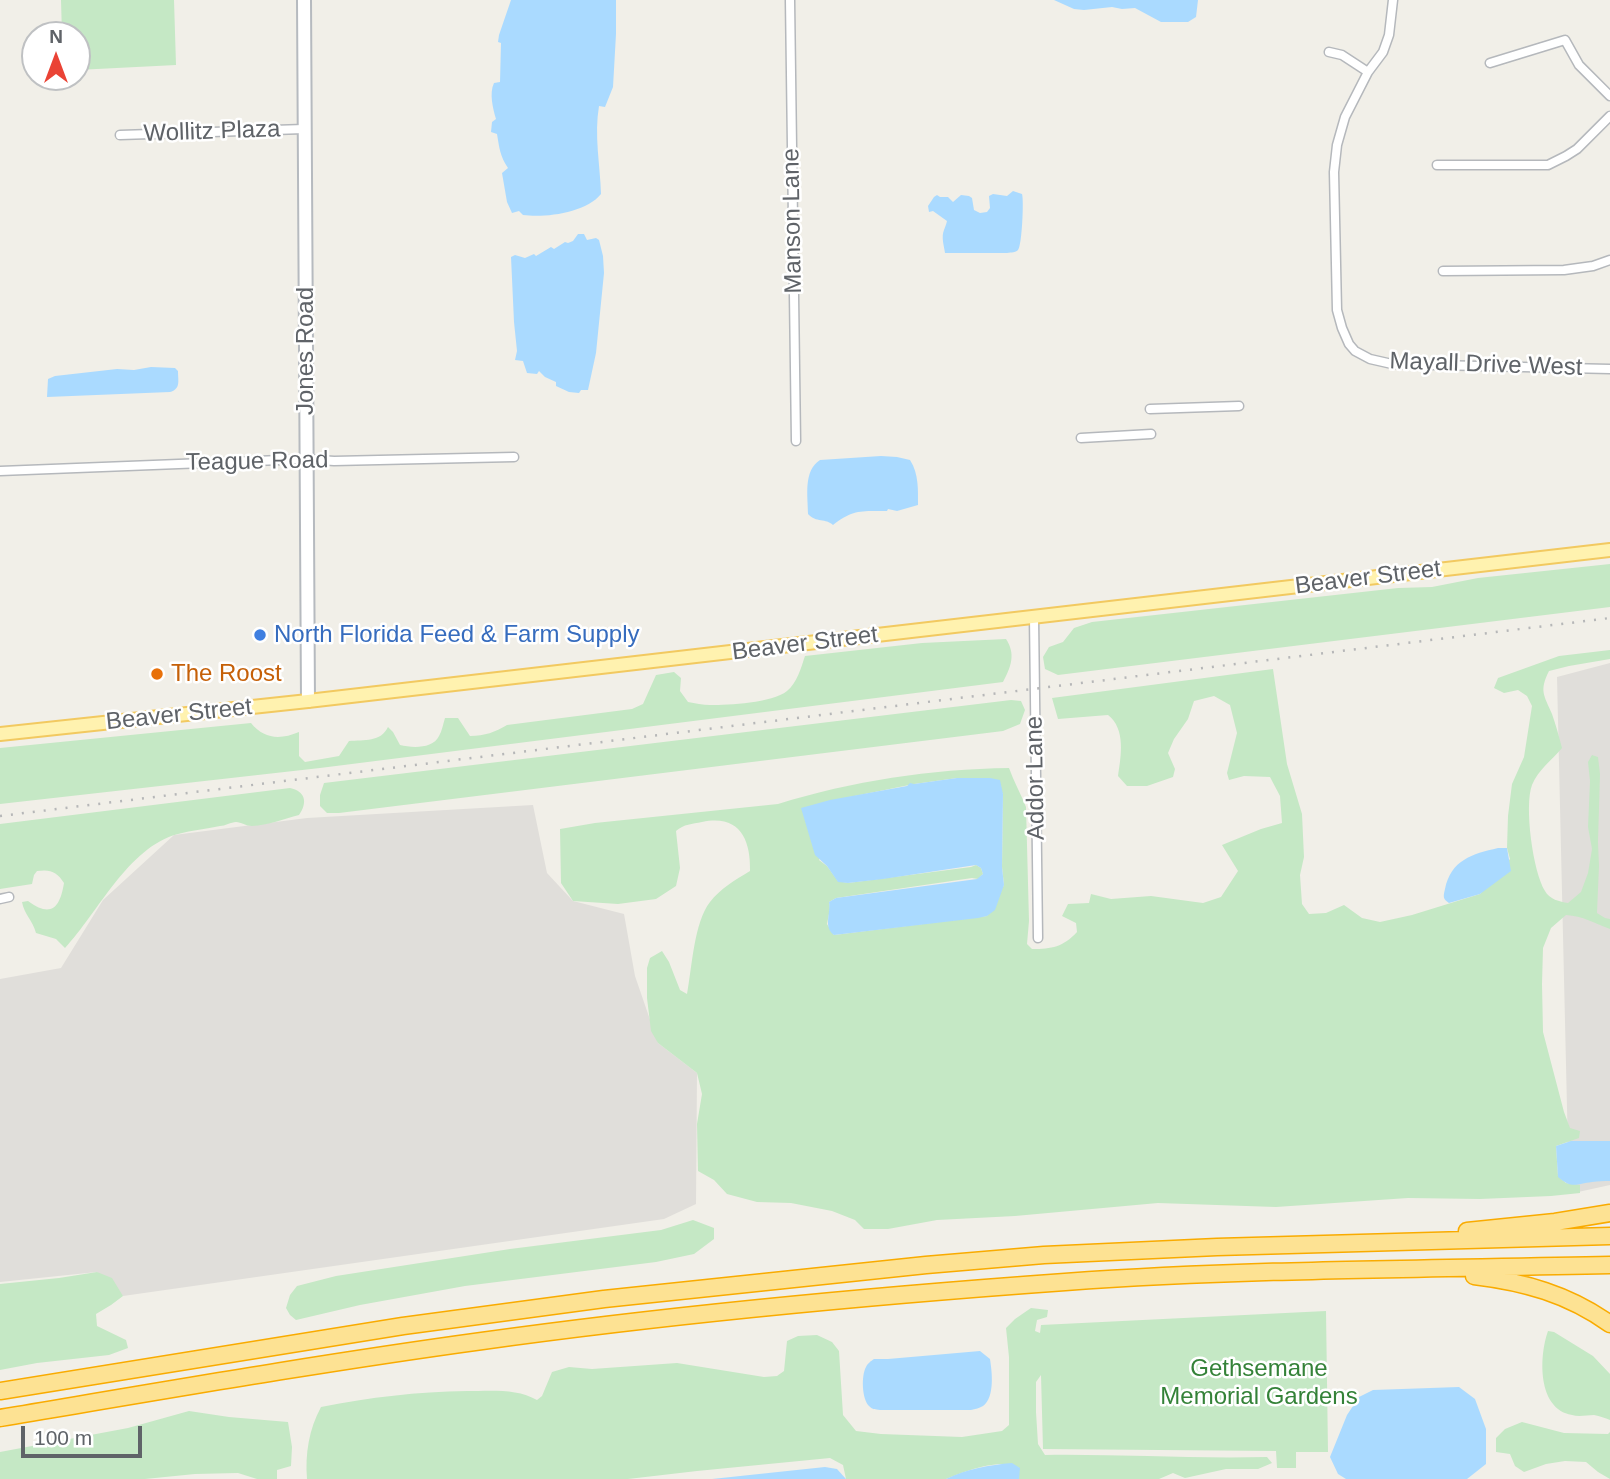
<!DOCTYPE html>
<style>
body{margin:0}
#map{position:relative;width:1610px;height:1479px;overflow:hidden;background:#f1efe8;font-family:Arial,sans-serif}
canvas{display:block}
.north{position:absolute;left:21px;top:21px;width:70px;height:70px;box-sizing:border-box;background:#fff;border:2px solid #bfc1c3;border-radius:50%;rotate:0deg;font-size:19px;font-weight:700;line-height:28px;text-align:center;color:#5f6368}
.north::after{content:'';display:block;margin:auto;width:24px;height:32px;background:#ea4335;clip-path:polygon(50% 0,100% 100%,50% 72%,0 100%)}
.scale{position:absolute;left:21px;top:1426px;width:121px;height:32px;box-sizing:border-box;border:4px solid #5f6368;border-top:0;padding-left:9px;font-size:21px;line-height:24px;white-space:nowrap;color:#5f6368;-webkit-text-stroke:5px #fff;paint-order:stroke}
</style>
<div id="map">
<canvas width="1610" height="1479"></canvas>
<div class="north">N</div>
<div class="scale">100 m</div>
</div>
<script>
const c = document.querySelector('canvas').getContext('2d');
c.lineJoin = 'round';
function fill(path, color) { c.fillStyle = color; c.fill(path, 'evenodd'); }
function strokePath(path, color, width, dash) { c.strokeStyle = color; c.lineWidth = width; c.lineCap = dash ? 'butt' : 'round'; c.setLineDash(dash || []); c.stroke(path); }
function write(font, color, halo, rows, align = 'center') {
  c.font = font + ' Arial,sans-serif'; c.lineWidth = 5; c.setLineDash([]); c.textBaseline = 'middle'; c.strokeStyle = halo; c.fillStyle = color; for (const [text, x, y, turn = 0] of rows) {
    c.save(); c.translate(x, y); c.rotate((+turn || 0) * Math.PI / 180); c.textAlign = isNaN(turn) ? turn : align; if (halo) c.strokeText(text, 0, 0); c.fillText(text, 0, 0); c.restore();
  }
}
const industrial = new Path2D(`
 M1610,663V1185L1569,1194L1557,677Z
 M533,805L547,873L573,901L624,914L635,976L658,1043L697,1073L696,1204L664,1219L123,1296L97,1272L0,1282V979L61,968L103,900L174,835L307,818Z`);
const green = new Path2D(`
 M61,0H174L176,65L77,70V35H62Z
 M1610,564V607L1058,675L1045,669L1043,657L1049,647L1063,642L1074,628L1092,622L1398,588L1432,587L1478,578Z
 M1006,639C1016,654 1011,667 1003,682L320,768L0,804V748L251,723C264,739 280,740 299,732V756L305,762L339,756L349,741C364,740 381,742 388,727L393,732L400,745C412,748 433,749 439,736C442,731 443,724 445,718H458L470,736C485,736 495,732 507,725L632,709L643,704L656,675L674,672L681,678L680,691L688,702C695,703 703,705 710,705C729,705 772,703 787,691C797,683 801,668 805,656L922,643Z
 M1610,650V659L1569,666L1549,671C1539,691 1544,695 1552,714C1556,725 1559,737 1562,748C1551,761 1538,770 1532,785C1524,806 1533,872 1545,891C1549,899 1560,902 1568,903L1581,892L1588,873L1592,849L1588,827L1590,781L1588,762L1592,755L1598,757L1600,774L1598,842L1599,866L1597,913L1605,918L1610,919V929C1594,923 1583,916 1566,915L1551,928L1543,948L1542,984L1543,1032L1564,1112L1570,1128L1580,1131L1579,1138L1556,1146L1558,1176L1566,1183L1580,1185V1193L1551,1196L1480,1199L1408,1198L1276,1207L1158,1203L1015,1216L937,1220L888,1229H864L855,1220L832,1211L791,1203L757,1202L727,1194L714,1180L698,1171L697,1124L702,1094L697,1073L658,1043L651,1031L647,998V968L650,958L662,951L669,962L680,990L687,994C692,968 694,922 710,902C720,889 735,880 750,871C751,839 739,814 702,822C692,824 684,824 676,831L680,868L676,886L656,899L618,904L573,901L561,883L560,829L595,823L778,804C852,781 931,769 1009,768C1014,782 1021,794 1026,807L1029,921L1027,944L1032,949C1052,949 1063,947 1077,932L1076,923L1062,916L1068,904L1089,903L1091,894L1111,899L1151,896L1203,903L1221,897L1238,871L1222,845L1261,829L1282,823L1280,796L1270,777L1244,776L1229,780L1227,773L1237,733L1230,705L1214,696L1194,701L1188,719L1174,739L1168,753L1175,769L1173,777L1147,786H1127L1118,776C1121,756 1126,729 1108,715L1058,719L1052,698L1273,669L1287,764L1302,814L1304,857L1300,875L1302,904L1309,914L1326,913L1344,905L1362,918L1380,922L1412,915L1480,894L1510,859L1507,848L1508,816L1512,784L1524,757L1532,706L1527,696L1518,690L1504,693L1494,688L1498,678L1559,656ZM957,778H990L1003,794L1002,867L1004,885L987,916L834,935L827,924L830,909L829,902L836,898L972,878L978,879L983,874L981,868L976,865L971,867L848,883L838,881L827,866L819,860L850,797L914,784Z
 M1011,700L1021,701L1025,710L1020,724L1003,731L339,813H327L320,806V795L324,783Z
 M290,788C305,791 308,802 299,815C284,819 268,825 252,826C246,826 241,822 236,822C231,822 225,826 220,826C206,829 192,830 178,834C128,847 98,913 65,948L56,939L36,933C33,921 24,914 22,902L28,901C51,918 60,908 64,883C57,872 51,869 37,871L34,875L32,884L0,889V824Z
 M693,1220L714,1228V1239L694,1254L656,1262L465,1286L360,1305L296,1320L290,1315L286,1308L290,1295L297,1286L336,1276L510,1249L661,1230Z
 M97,1272L112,1278L123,1296L111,1305L96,1314L97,1326L126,1340L128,1348L109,1355L37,1363L0,1370V1284L59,1278Z
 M1031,1308L1048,1310L1047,1317L1037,1320L1035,1331L1040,1333L1041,1325L1326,1311L1328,1452H1296V1468H1277L1276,1451L1043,1449L1041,1375L1036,1382V1412L1038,1444L1045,1455C1119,1454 1193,1459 1267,1457L1272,1463L1258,1469H1226L1185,1478L1173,1473L1159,1479H1019V1468C1002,1457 965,1471 946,1479H846L843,1465L830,1458L697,1471L628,1479H307C305,1454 309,1429 321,1407C371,1397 416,1392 467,1391C489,1391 517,1388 537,1400L542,1396L552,1372L569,1367L592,1369L677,1363L764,1377L777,1376L784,1371L787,1341L798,1336L817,1335L832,1342L839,1351L843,1415L856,1431L881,1434L962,1437L1002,1431L1009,1425V1357L1006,1328L1015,1319Z
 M1548,1331L1554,1332L1593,1356L1610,1374V1420C1605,1418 1600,1416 1594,1415C1587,1415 1579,1417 1572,1415C1537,1409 1539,1356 1548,1331Z
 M189,1411L229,1417L288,1422L292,1447L291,1466L277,1470V1479H257L238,1473L195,1474L145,1479H0V1452L128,1428Z
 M1522,1422L1564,1433L1608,1434L1610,1432V1479L1598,1472L1586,1462L1565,1461L1546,1464L1524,1472L1515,1466L1510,1454L1496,1452V1438L1505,1429Z`);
const water = new Path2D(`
 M511,0H616V34L613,87L605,107L599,106C594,135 600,164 601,194C586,213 545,218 523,215L519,211L512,213L507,202L502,173L508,168C500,157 499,146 497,134L491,132L492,122L496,119C493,109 489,93 494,83L500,82L501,43L498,42L499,35Z
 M1054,0H1198L1196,17L1188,22H1161L1135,8L1122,9L1112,7L1084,10L1074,9Z
 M1013,191L1022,194C1024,200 1022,246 1018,250C1015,253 1012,252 1007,253H945C944,246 941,237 944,230C945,227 946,225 947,221L933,211L929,212L928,206L934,197L937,195L940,197H948L953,202L961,195L969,196L972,198L974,210L980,213L987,212L990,208L989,196L993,194L1007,196Z
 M578,234H584L587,240L596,238L599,240L603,256L604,273L596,353L588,390H581L579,393L569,392L556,386V382L545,377L539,371L537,374L527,373L523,361L515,360L517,351L514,322L511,257L515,255L525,258L534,254L536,256L551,247L554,249L565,242L568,243L573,241Z
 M151,367L175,368L178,371C178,381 181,389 170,392L47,397L48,379L55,376L117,369L134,370Z
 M881,456L897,457L910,460C919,474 918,490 918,505L897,511L888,509L887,511C862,511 853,509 833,525C826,518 816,523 808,514C808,496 803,471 820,460Z
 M957,778H990L1000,780L1003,794L1002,867L1004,885L995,910L987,916L978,918L834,935C823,927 831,914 829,902L836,898L977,879L983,874L981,868L976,865L883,879L848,883L838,882L827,866L815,855L801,808L830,800L907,786L910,783L914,784Z
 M1498,848H1507L1511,871L1480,894L1449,903C1443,899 1443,897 1445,889C1451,860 1472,854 1498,848Z
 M1571,1141H1610V1181C1604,1181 1598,1181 1592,1182C1576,1184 1572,1189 1558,1177L1556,1146Z
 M980,1351L990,1359C992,1372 995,1397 983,1406C980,1408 975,1409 971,1410H880C875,1409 873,1410 869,1406C862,1399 861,1376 866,1367C867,1364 871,1361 874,1359H888Z
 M1459,1387L1475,1399L1486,1429V1464L1467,1479H1346L1338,1474L1330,1457L1347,1415L1359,1397L1373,1390Z
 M1012,1463L1020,1468L1019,1479H946C967,1469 989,1465 1012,1463Z
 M825,1467L837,1469L846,1479H712Z`);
const street = new Path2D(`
 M790,0L796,441
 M1393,0L1389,35L1383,52L1368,72L1345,117L1337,145L1334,172L1337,310L1342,328L1349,344L1355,351L1370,359L1392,364L1610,369
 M1329,52L1342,55L1368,72
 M1490,63L1565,40L1579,65L1610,96
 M120,135L304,129
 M1437,165H1548L1566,156L1577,149L1610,116
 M1443,271L1564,270L1593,266L1610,260
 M1150,409L1239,406
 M1081,438L1151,434
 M0,471L306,459L334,461L514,457
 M1034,617L1038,938
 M0,899L9,897`);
const secondary = new Path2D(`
 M304,0L308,701`);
const primary = new Path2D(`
 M0,734L308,701L1610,550`);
const highway = new Path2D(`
 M1467,1231L1555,1222L1610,1213
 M1474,1276C1524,1282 1568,1294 1610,1324
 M0,1391L403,1326L604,1299L926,1265L1044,1255L1217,1247L1610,1236
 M0,1418C161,1391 321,1363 482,1341C676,1314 870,1296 1065,1282C1246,1269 1428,1269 1610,1265`);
const rail = new Path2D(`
 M0,816L1610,618`);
const markers = [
 [260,635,7,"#3f7fe0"],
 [157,674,7,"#e8710a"]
];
const streetNames = [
 ["Wollitz Plaza",212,132,-2],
 ["Manson Lane",793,221,-91],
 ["Jones Road",306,351,-90],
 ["Mayall Drive West",1486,365,2],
 ["Teague Road",257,462,-1],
 ["Beaver Street",1368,578,-7],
 ["Beaver Street",805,644,-7],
 ["Beaver Street",179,715,-6],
 ["Addor Lane",1036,778,-91]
];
const shopNames = [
 ["North Florida Feed & Farm Supply",274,635]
];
const foodNames = [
 ["The Roost",171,674]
];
const parkNames = [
 ["Gethsemane",1259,1369],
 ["Memorial Gardens",1259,1397]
];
fill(industrial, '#e0deda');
fill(green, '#c5e8c5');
fill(water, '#aadaff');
strokePath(street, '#b5b8bc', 11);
strokePath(secondary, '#b6babf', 16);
strokePath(primary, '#f2c960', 16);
strokePath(highway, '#f9ab00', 19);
strokePath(street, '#fff', 8);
strokePath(secondary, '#fff', 12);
strokePath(primary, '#fff2af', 12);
strokePath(highway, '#fde293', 16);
strokePath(rail, '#b6b7b8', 2.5, [2, 9]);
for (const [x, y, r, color] of markers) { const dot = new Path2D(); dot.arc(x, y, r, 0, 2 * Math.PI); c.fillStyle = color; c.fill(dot); strokePath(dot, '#fff', 2.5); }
write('24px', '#5f6368', '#fff', streetNames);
write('24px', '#366cbe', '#fff', shopNames, 'left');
write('24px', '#c56008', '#fff', foodNames, 'left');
write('24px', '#348238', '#fff', parkNames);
</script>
